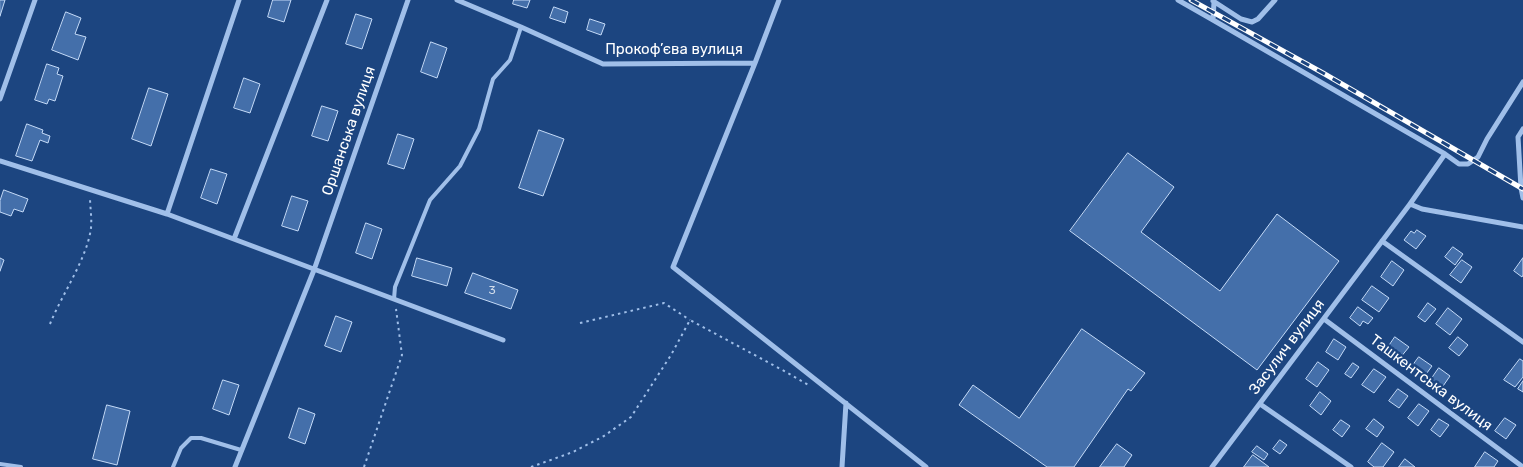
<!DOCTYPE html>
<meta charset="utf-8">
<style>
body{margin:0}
canvas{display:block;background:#1c4580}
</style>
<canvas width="1523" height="467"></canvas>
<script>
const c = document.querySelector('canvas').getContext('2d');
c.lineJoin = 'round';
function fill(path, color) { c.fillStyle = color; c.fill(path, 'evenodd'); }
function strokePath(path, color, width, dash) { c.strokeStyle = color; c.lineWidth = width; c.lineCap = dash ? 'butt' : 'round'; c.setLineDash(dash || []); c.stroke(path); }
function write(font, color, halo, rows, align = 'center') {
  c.font = font + ' Rubik,sans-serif'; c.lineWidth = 5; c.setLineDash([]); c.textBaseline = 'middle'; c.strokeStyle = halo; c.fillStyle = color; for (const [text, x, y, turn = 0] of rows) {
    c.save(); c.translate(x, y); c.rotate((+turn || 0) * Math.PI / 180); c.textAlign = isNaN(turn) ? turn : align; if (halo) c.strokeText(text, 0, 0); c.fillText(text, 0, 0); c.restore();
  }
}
const building = new Path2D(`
 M0,0H5L0,16Z
 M273,0H291L284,22L268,17Z
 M514,0H530L527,8L513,4Z
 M554,7L568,12L565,23L550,18Z
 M66,12L81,18L75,34L86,37L78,60L52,50Z
 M356,14L372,19L362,49L346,44Z
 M590,19L605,24L601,35L587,30Z
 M431,42L447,48L437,78L421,72Z
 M47,64L59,68L57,74L63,76L55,101L49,99L47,104L35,100Z
 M244,78L260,84L250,113L234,108Z
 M149,88L168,94L151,146L132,139Z
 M322,106L338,111L328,141L312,136Z
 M27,124L43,130L42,133L50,136L48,143L40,140L32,161L16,156Z
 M539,130L564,139L543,196L519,188Z
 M398,134L414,139L404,169L388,164Z
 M1128,153L1174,187L1141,232L1220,291L1277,214L1339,261L1257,370L1070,231Z
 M211,169L227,174L217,204L201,198Z
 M4,190L28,199L23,212L14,209L11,216L0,212V201Z
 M292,196L308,201L298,231L282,226Z
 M366,223L382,229L372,259L356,253Z
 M1417,230L1426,236L1416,249L1404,240L1411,231L1414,233Z
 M1453,247L1463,254L1455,265L1445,257Z
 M0,258L4,260L0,271Z
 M417,258L452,268L447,286L412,276Z
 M1523,258V275L1522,277L1514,271Z
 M1462,260L1472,267L1461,283L1450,275Z
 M1392,261L1404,270L1393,286L1381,277Z
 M473,273L518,290L511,309L465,293Z
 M1372,286L1389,298L1379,312L1362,300Z
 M1428,303L1436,309L1425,322L1418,317Z
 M1358,307L1373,318L1368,324L1363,321L1360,326L1350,318Z
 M1448,308L1462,319L1450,335L1436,324Z
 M336,316L352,322L341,352L325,346Z
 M1082,329L1145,373L1131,391L1128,389L1074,467H1047L959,405L973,385L1019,418Z
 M1395,337L1409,347L1400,358L1387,349Z
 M1458,337L1468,345L1459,356L1449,348Z
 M1334,339L1346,347L1338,360L1326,352Z
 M1419,357L1432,366L1424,377L1411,368Z
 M1520,359L1523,361V377L1515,387L1504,380Z
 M1318,362L1329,370L1317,387L1306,379Z
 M1353,363L1359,367L1351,378L1345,374Z
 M1439,368L1450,376L1441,389L1430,381Z
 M1374,369L1386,377L1374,393L1362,385Z
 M223,380L239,385L229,415L213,409Z
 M1523,381V392L1518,389Z
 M1398,389L1408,396L1399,408L1389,401Z
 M1320,392L1331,401L1321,415L1310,406Z
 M1419,404L1429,411L1418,426L1408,418Z
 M107,405L130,411L117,465L93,459Z
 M299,408L315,414L305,444L289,438Z
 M1505,418L1516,425L1506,439L1495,431Z
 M1374,419L1384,427L1377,437L1366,429Z
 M1439,419L1449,425L1440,437L1431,430Z
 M1341,420L1350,426L1342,437L1333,430Z
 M1280,440L1287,445L1280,454L1273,449Z
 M1382,443L1394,452L1383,467H1374L1368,462Z
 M1117,444L1132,455L1124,467H1100Z
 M1257,446L1268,454L1264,460L1252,452Z
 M1485,452L1498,461L1494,467H1475Z
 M1253,455L1269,467H1244Z
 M1405,459L1415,467H1399Z`);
const path = new Path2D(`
 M580,323L664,303L690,320
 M50,324C62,294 87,259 91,228C92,218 90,207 90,197
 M364,467L402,355L396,309
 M531,467L573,452L604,436L631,417L671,355L690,320L786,372L810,386`);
const service = new Path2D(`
 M394,299L395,287L430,200L460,166L479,129L493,79L510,60L521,27
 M0,464L21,467
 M173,467L181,448L191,438H201L241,450`);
const minor = new Path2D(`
 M457,0L521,27L603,64L755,63L673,267L926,467
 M1178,0L1213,20
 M1213,1L1241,19L1252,22L1258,19L1275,0
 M1214,2L1213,20L1445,154L1410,204
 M755,63L779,0
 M0,99L35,0
 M1523,129L1518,137L1521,188L1523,198
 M1445,154L1459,164H1468L1478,157L1487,139L1523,82
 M0,161L167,214L503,340
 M167,214L239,0
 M234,239L327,0
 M1382,241L1523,342
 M1324,319L1523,467
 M1260,404L1351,467
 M235,467L314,270L408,0
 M842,467L846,403
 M1212,467L1410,204L1422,209L1523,227`);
const rail = new Path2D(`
 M1191,0L1323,73L1523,189`);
const numberNames = [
 ["3",492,291]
];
const streetNames = [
 ["Прокоф’єва вулиця",674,50],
 ["Оршанська вулиця",349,131,-71],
 ["Засулич вулиця",1287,347,-53],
 ["Ташкентська вулиця",1431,383,37]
];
fill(building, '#446faa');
strokePath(building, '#c4daf7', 1);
strokePath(path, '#a0bfe9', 2, [2.5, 4]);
strokePath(service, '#a0bfe9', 4);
strokePath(minor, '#a0bfe9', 5);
strokePath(rail, '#fff', 5);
strokePath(rail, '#1c4580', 3, [9]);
write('12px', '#d0dbea', null, numberNames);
write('15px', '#fff', '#1c4580', streetNames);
</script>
